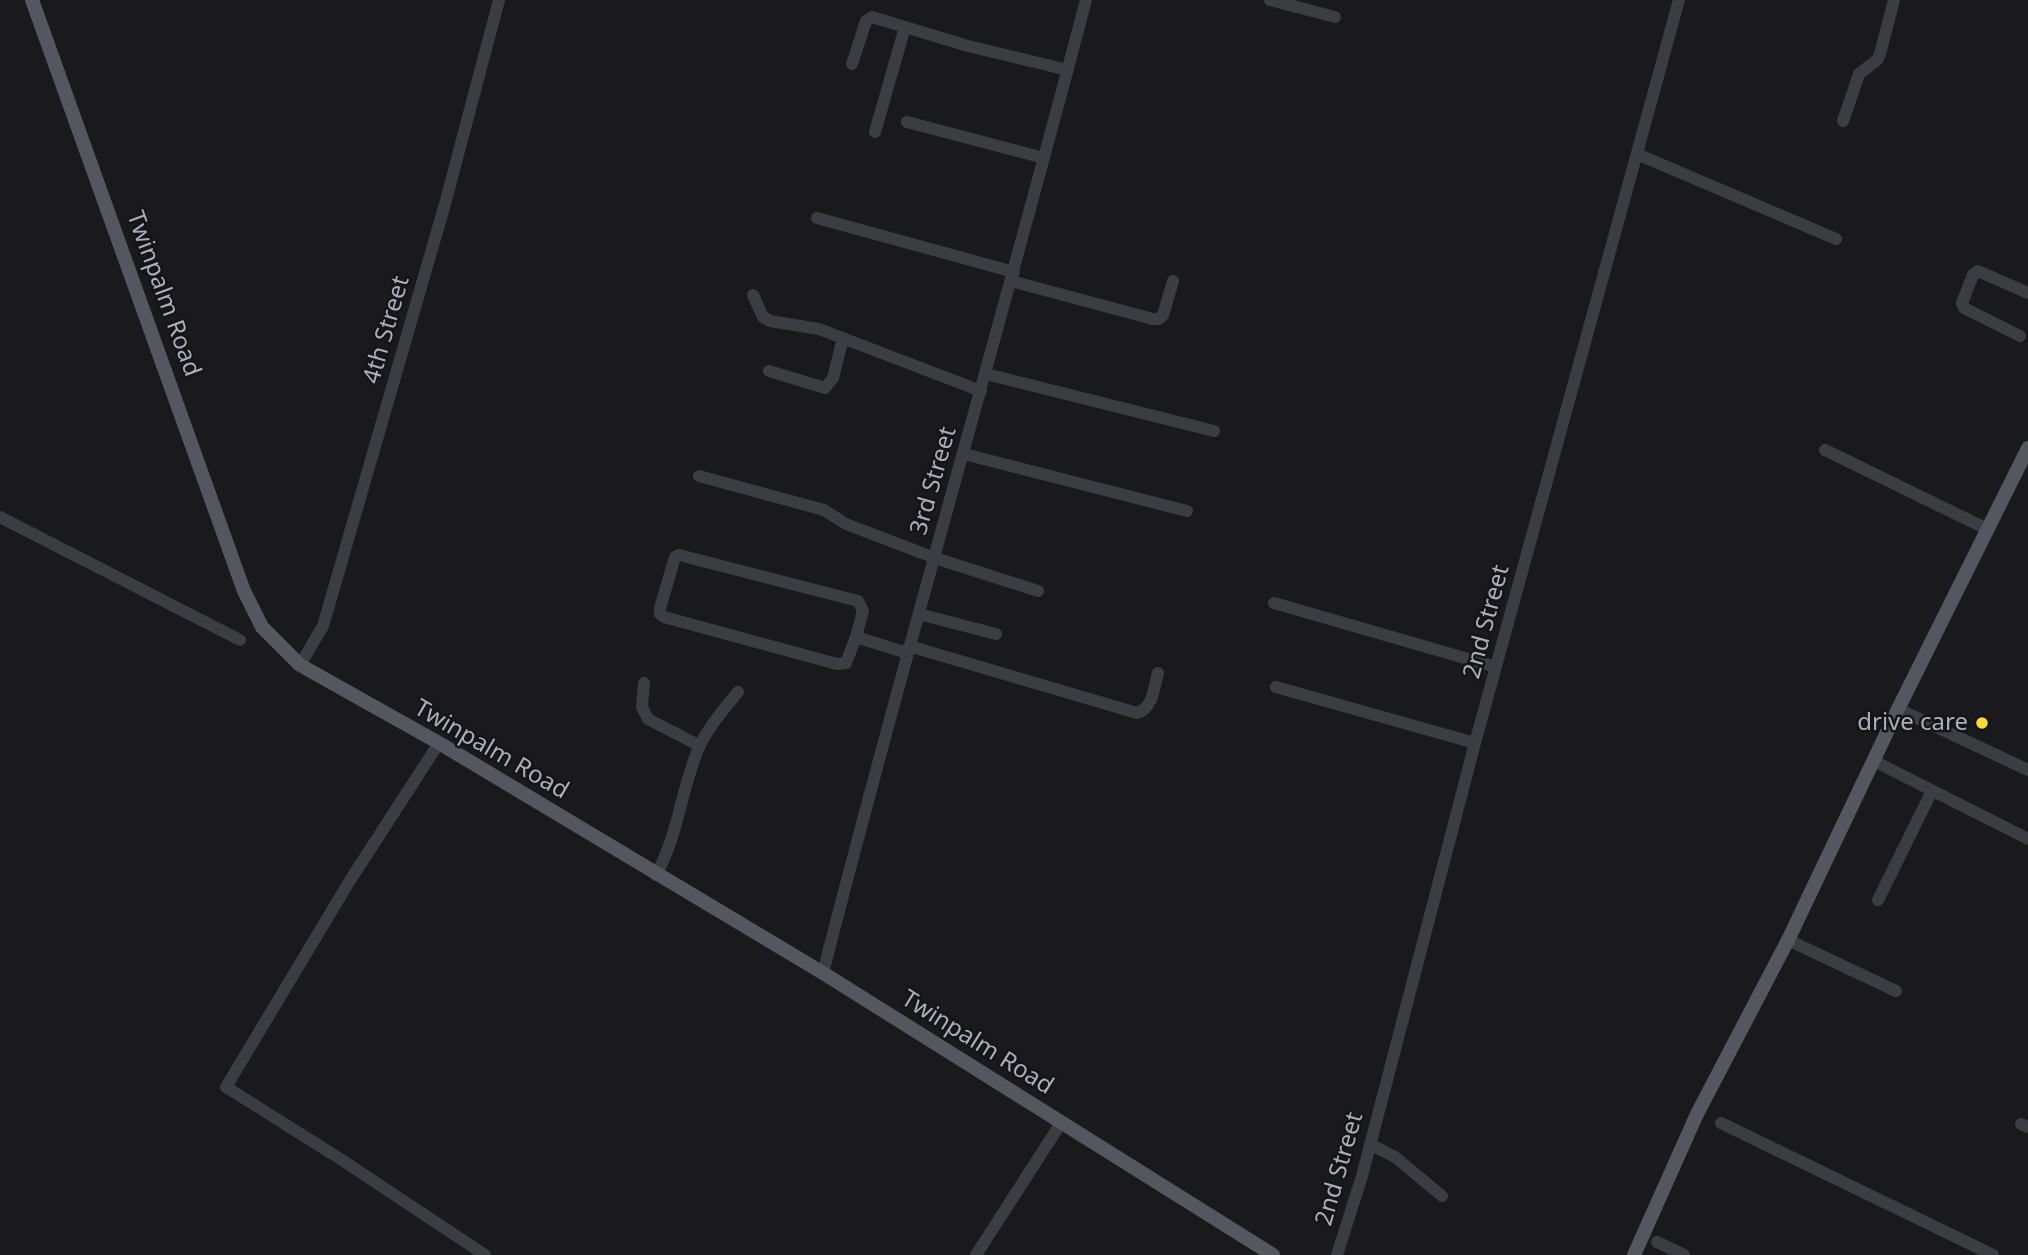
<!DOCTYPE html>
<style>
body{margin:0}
canvas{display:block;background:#1a191c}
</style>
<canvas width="2028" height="1255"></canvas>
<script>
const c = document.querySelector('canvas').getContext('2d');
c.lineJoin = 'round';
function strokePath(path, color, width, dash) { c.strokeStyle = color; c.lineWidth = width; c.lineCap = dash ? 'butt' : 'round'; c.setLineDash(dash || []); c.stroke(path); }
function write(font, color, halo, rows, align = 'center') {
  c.font = font + ' "Noto Sans",sans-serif'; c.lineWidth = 5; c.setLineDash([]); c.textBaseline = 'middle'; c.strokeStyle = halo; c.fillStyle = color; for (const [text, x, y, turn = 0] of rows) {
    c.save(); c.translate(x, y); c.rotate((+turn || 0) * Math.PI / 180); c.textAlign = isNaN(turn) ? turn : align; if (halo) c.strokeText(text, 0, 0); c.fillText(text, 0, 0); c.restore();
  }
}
const minor = new Path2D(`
 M1270,0L1335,17
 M852,64L866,21L872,17L968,46L1068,70
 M1843,121L1859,74L1877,60L1880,54L1894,0
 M907,122L1044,158
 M875,132L905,27
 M1637,154L1836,239
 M817,218L1014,272
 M1011,281L1153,319H1159L1163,315L1173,281
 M753,295L763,317L770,321L819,329L981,391
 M2020,336L1964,308L1962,303L1973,275L1978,271L2028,293
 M769,371L825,388L833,378L843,338
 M986,374L1214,431
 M1825,450L1987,529
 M964,454L1187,511
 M699,476L824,510L846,524L935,558L1038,591
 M0,517L240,640
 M679,555L858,601L863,611L856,637L846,663L837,664L664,617L660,614V608L675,557Z
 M1274,603L1496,667
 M919,614L996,634
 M856,637L907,653
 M909,646L1137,713C1153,709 1154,687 1158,673
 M300,665L323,626L445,204L499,0
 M644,683L642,707L648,719L700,746
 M1276,687L1475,743
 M1898,709L2028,770
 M439,743L349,882L226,1087L342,1160L485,1255
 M1874,761L2028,839
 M656,875C679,834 681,787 700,745C710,725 724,709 738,692
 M1878,900L1932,791
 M1788,940L1896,991
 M823,973C906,647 1001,325 1086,0
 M1721,1123L1993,1255
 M2021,1124L2028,1127
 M1370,1144L1395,1157L1442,1196
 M1657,1242L1684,1255
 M976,1255L1061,1123
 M1337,1255L1362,1176L1475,743L1679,0`);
const major = new Path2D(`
 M32,0L244,591L262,627L300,665L439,743L823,973L1273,1255
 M1634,1255L1697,1114L1788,940L1898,709L2028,448`);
const markers = [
 [1982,723,7,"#fcdc31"]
];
const streetNames = [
 ["Twinpalm Road",163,294,70],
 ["4th Street",387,330,-74],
 ["3rd Street",934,481,-74],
 ["2nd Street",1487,622,-75],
 ["Twinpalm Road",491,750,30],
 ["Twinpalm Road",977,1043,32],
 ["2nd Street",1340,1169,-74]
];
const poiNames = [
 ["drive care",1968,723]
];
strokePath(minor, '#3c3c43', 12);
strokePath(major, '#565660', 14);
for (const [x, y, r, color] of markers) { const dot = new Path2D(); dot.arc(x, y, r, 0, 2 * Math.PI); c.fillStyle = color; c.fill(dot); strokePath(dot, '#151417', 2.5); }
write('24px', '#abadbc', '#151417', streetNames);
write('24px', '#abadbc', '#151417', poiNames, 'right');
</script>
